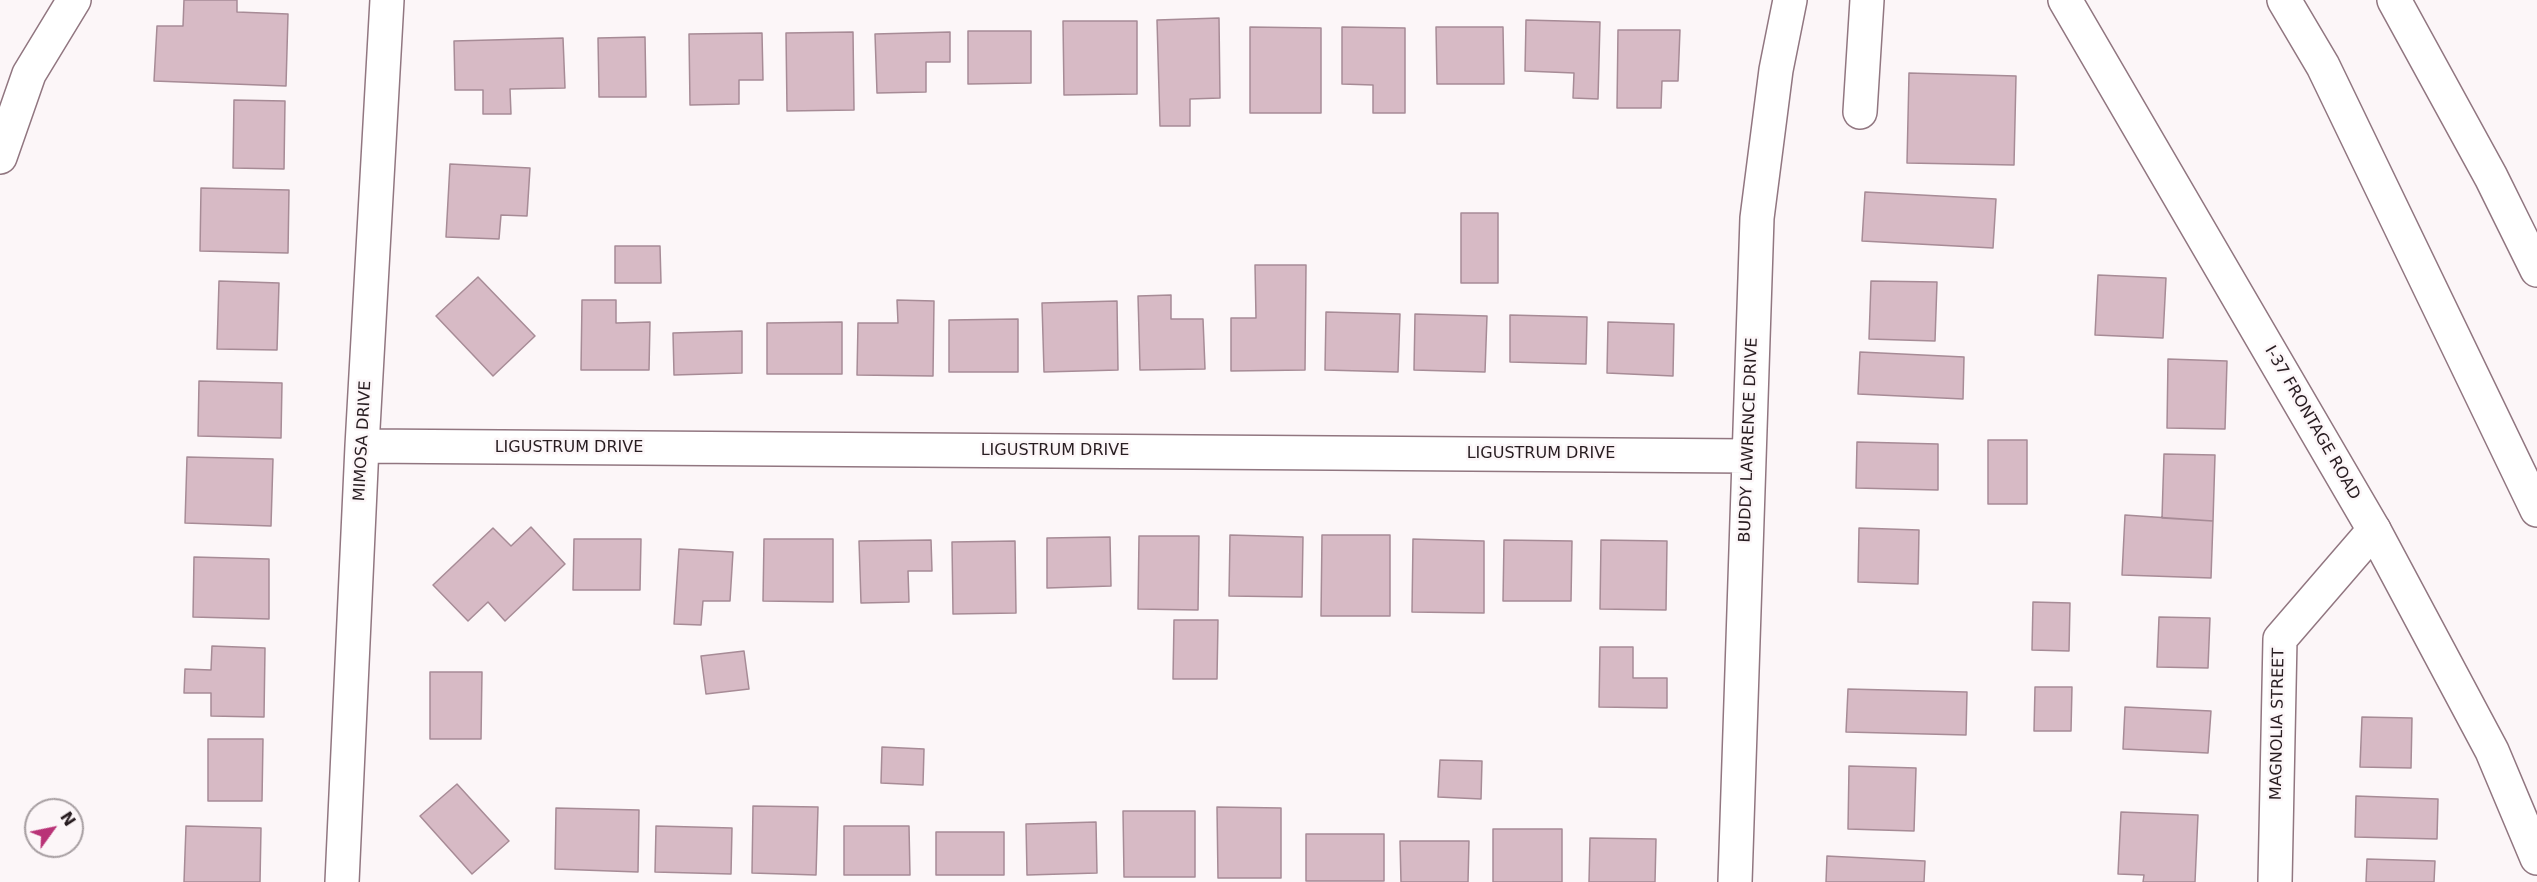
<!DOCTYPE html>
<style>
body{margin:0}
#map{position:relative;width:2537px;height:882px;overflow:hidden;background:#fcf6f8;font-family:"DejaVu Sans",sans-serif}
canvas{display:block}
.north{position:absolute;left:24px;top:798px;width:60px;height:60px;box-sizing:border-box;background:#fcf6f8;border:2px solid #a79fa2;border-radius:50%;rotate:57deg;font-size:16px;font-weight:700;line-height:24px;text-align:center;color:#281d21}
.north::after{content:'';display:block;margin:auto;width:21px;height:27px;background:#b93377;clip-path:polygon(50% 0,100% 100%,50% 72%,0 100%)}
</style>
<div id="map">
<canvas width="2537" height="882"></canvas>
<div class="north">N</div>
</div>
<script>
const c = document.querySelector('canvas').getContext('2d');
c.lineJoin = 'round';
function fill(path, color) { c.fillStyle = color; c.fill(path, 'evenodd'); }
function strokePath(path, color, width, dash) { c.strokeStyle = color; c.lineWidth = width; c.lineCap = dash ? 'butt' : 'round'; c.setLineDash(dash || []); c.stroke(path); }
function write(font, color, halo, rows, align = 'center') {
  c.font = font + ' "DejaVu Sans",sans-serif'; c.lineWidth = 5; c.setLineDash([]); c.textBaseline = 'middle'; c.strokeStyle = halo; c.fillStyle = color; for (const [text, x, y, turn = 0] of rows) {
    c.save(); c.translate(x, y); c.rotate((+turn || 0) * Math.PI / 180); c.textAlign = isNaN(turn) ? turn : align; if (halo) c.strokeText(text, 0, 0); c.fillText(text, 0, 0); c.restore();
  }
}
const building = new Path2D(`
 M184,0H237V12L288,14L286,86L154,81L157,26H183Z
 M1219,18L1220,98L1190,99V126H1160L1157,20Z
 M1526,20L1600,22L1598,99L1573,98L1574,73L1525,71Z
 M1063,21H1137V94L1064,95Z
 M1250,27L1321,28V113H1250Z
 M1342,27L1405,28V113H1373V85L1342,84Z
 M1436,27H1503L1504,84H1437Z
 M1618,30H1680L1678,81H1662L1661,108H1617Z
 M968,31H1031V83L968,84Z
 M853,32L854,110L787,111L786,33Z
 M950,32V62H926V92L877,93L875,34Z
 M762,33L763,80H739V104L690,105L689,34Z
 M645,37L646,97H599L598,38Z
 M563,38L565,88L510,89L511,114H483V90H455L454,41Z
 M1909,73L2016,76L2014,165L1907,163Z
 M234,100L285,101L284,169L233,168Z
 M450,164L530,168L527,216L501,215L499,239L446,237Z
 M201,188L289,190L288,253L200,251Z
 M1865,192L1996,199L1993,248L1862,241Z
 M1461,213H1498V283H1461Z
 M615,246H660L661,283H615Z
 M1255,265H1306L1305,370L1231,371V318H1256Z
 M2098,275L2166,278L2163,338L2095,335Z
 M478,277L535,336L493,376L436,316Z
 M219,281L279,283L277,350L217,349Z
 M1871,281L1937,282L1935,341L1869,339Z
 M1171,295V319H1203L1205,369L1140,370L1138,296Z
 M582,300H616V323L650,322L649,370H581Z
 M897,300L934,301L933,376L857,375L858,323H898Z
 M1117,301L1118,370L1044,372L1042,303Z
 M1326,312L1400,314L1398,372L1325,370Z
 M1415,314L1487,316L1485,372L1414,370Z
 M1510,315L1587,317L1586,364L1510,362Z
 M1018,319V372H949V320Z
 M842,322V374H767V323Z
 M1608,322L1674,324L1673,376L1607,373Z
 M742,331V373L674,375L673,333Z
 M1860,352L1964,357L1963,399L1858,394Z
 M2168,359L2227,361L2225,429L2167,428Z
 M199,381L282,383L281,438L198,436Z
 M1988,440H2027V504H1988Z
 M1857,442L1938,444V490L1856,488Z
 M2164,454L2215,455L2213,521L2162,518Z
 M187,457L273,459L271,526L185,523Z
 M2125,515L2213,521L2211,578L2122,575Z
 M531,527L565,564L505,621L488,602L468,621L433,585L493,528L511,546Z
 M1859,528L1919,530L1918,584L1858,582Z
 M1230,535L1303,537L1302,597L1229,596Z
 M1322,535H1390V616H1321Z
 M1139,536H1199L1198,610L1138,609Z
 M1110,537L1111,586L1047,588V538Z
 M574,539H641L640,590H573Z
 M764,539H833V602L763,601Z
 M1413,539L1484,541V613L1412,612Z
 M931,540L932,571H908L909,602L861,603L859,541Z
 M1504,540L1572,541L1571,601H1503Z
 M1601,540L1667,541L1666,610L1600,609Z
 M1015,541L1016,613L953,614L952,542Z
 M679,549L733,552L730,601H703L701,625L674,624Z
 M194,557L269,559V619L193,617Z
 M2033,602L2070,603L2069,651L2032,650Z
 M2159,617L2210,618L2208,668L2157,667Z
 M1174,620H1218L1217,679H1173Z
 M212,646L265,648L264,717L211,716V693H184L185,669L211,670Z
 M1600,647H1633V678H1667V708L1599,707Z
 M744,651L749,689L706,694L701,656Z
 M430,672H482L481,739H430Z
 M2035,687H2072L2071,731H2034Z
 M1848,689L1967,692L1966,735L1846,732Z
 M2125,707L2211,711L2208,753L2123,749Z
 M2362,717L2412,718L2411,768L2360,767Z
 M208,739H263L262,801H208Z
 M882,747L924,749L923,785L881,783Z
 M1440,760L1482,761L1481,799L1438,797Z
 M1849,766L1916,768L1914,831L1848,829Z
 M457,784L509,841L472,874L420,816Z
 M2356,796L2438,799L2437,839L2355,837Z
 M753,806L818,807L816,875L752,873Z
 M1217,807L1281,808V878H1218Z
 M556,808L639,810L638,872L555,869Z
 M1123,811H1195V877H1124Z
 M2121,812L2198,815L2195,882H2143L2144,875L2118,874Z
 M1096,822L1097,873L1027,875L1026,824Z
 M186,826L261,828L260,882H184Z
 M656,826L732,828L731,874L655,872Z
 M844,826H909L910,875H844Z
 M1493,829H1562V882H1493Z
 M936,832H1004V875H936Z
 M1306,834H1384V881H1306Z
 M1590,838L1656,839L1655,882H1589Z
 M1400,841H1469L1468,882H1401Z
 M1827,856L1925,861L1924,882H1826Z
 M2367,859L2435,861L2434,882H2366Z`);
const minor = new Path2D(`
 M1860,112L1867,0
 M0,157L29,74L74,0
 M362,446L1748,456
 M342,882L362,446L387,0
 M1735,882L1757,218L1776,70L1790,0
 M2275,882L2280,639L2374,530`);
const major = new Path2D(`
 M2065,0L2374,530L2492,751L2537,858`);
const highway = new Path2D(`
 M2284,0L2323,66L2537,510
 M2394,0L2491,177L2537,270`);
const streetNames = [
 ["I-37 FRONTAGE ROAD",2312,423,60],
 ["BUDDY LAWRENCE DRIVE",1749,440,-88],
 ["MIMOSA DRIVE",363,441,-87],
 ["LIGUSTRUM DRIVE",569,448],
 ["LIGUSTRUM DRIVE",1055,451],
 ["LIGUSTRUM DRIVE",1541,454],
 ["MAGNOLIA STREET",2278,724,-89]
];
fill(building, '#d7bac5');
strokePath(building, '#a78b96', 1.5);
strokePath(minor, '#917680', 36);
strokePath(major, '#917680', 36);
strokePath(highway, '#917680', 36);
strokePath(minor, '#fff', 33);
strokePath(major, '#fff', 33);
strokePath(highway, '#fff', 33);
write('16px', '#281d21', '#fcf6f8', streetNames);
</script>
